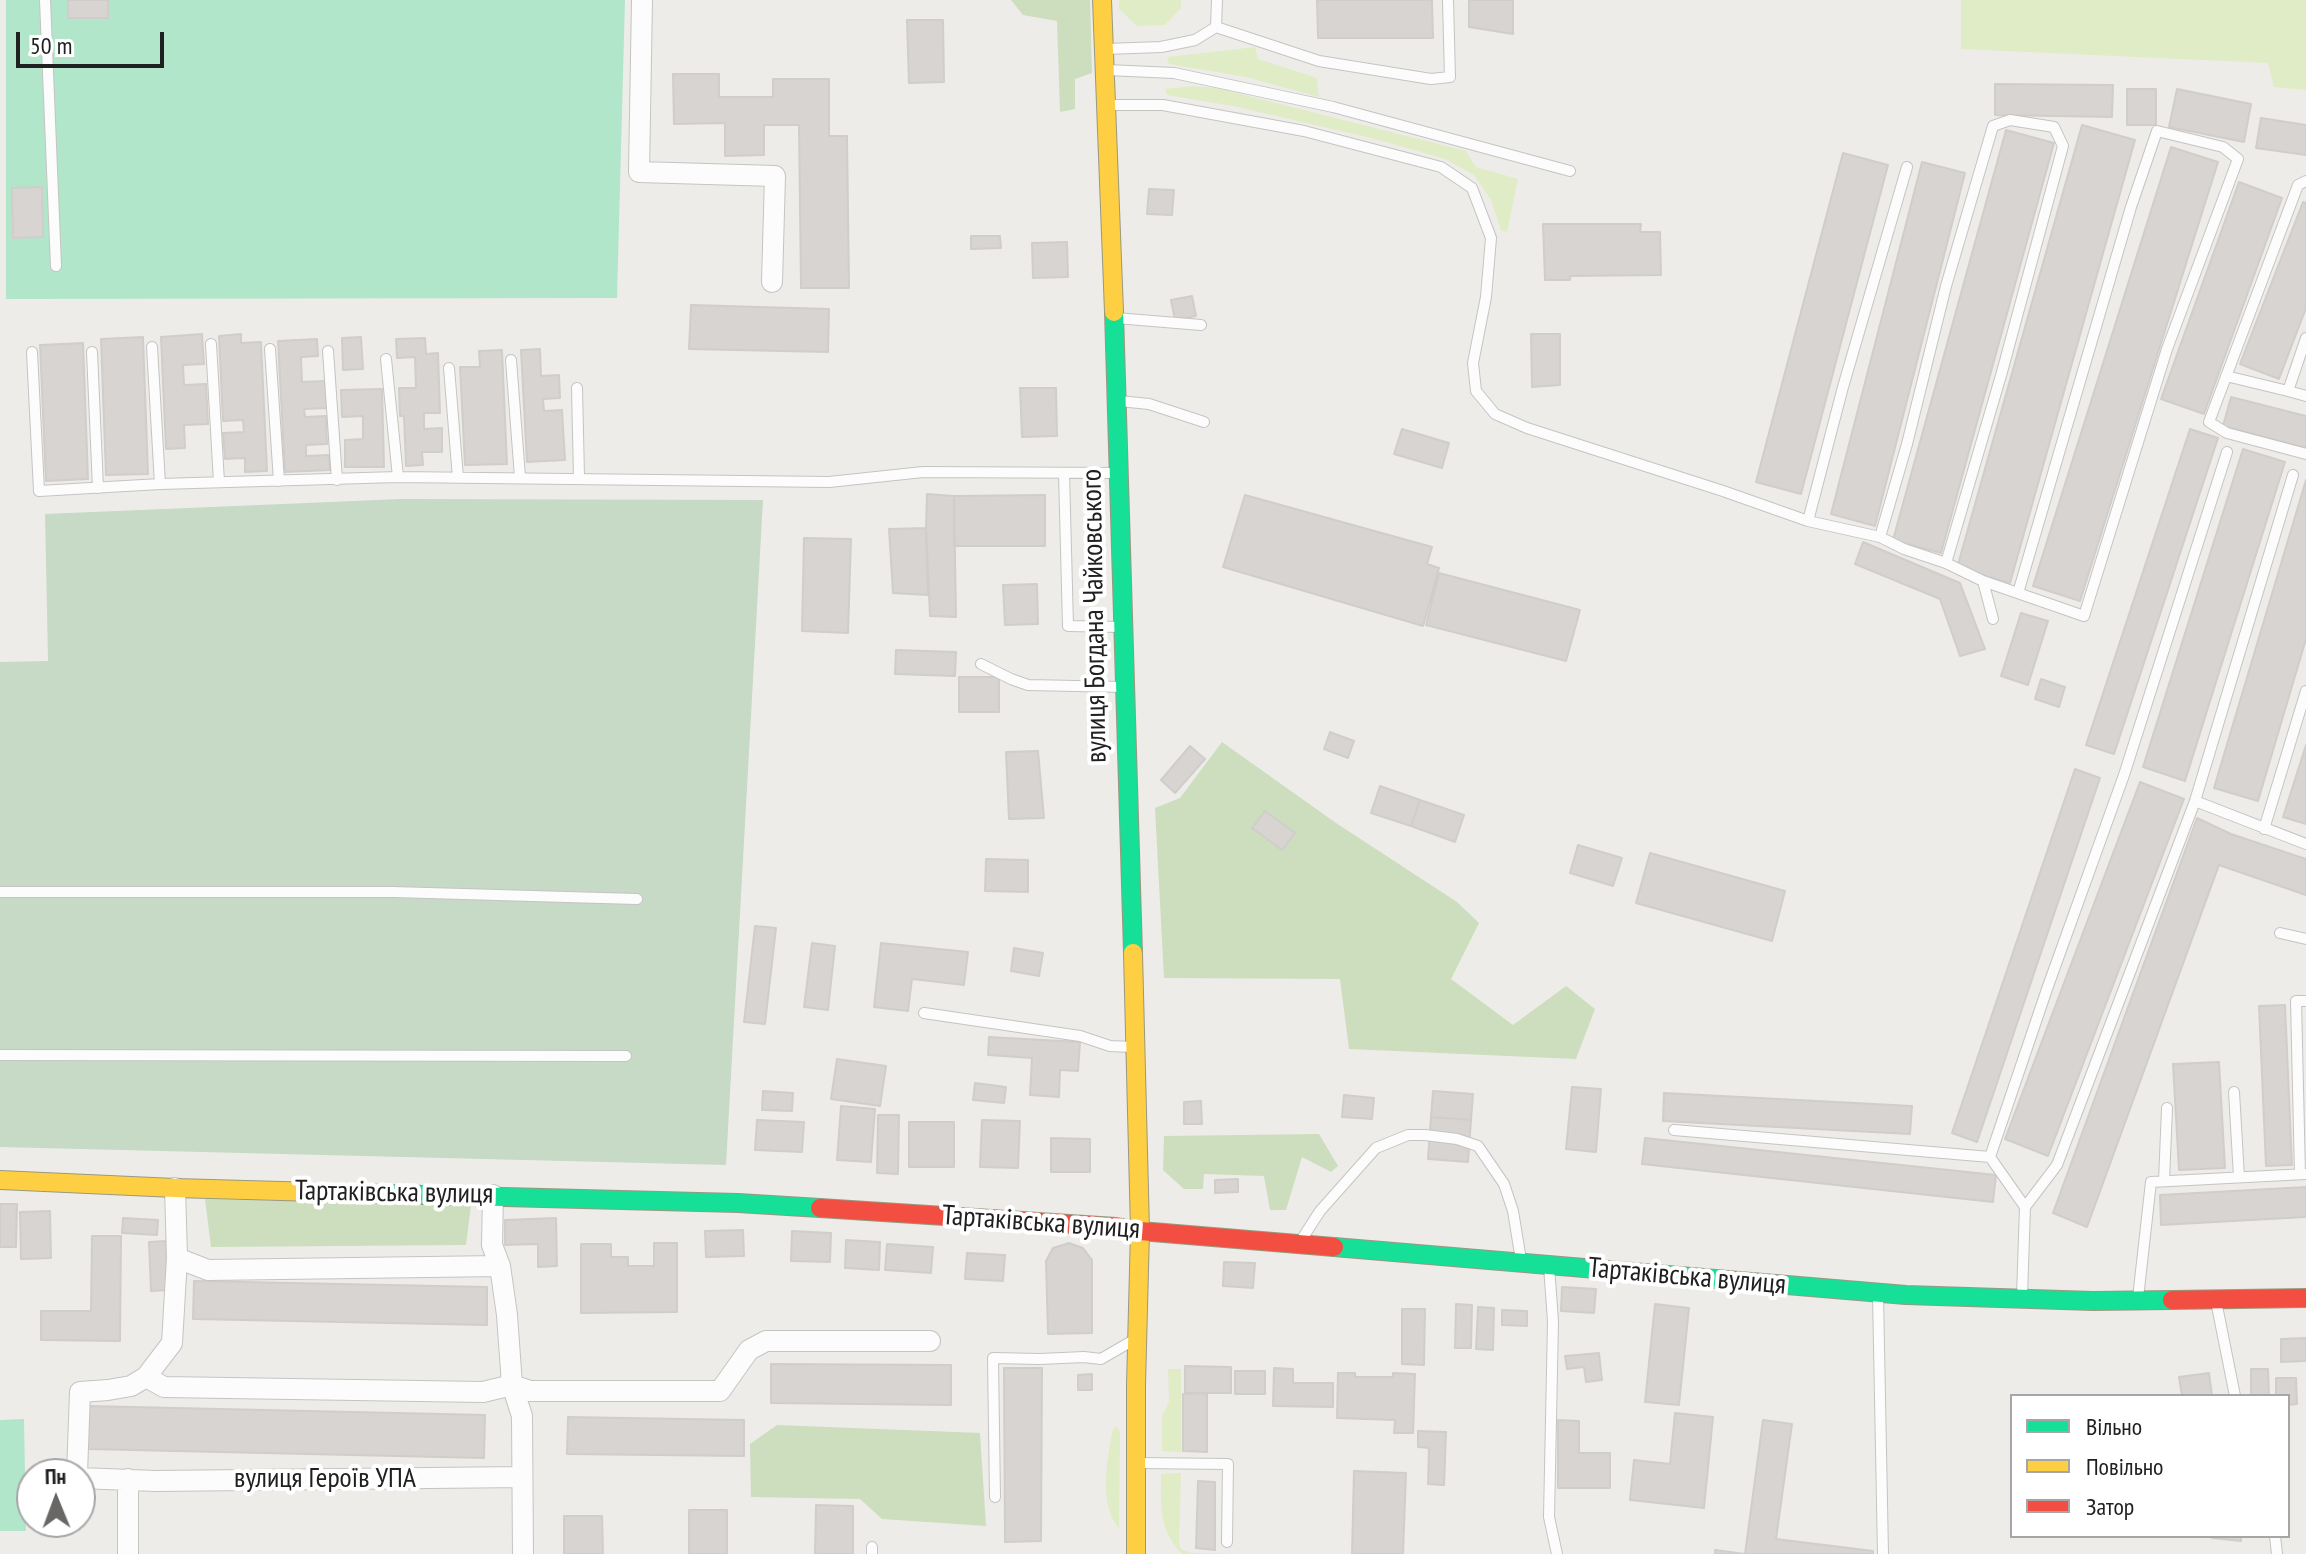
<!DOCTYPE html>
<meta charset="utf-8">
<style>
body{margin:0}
#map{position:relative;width:2306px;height:1554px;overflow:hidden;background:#eeece9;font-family:"PT Sans Narrow",sans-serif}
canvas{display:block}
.legend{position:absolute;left:2010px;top:1394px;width:280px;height:144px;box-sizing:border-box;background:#fff;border:2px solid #a6a6a6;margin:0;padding:10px 14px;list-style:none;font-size:24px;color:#202020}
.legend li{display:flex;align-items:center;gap:16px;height:40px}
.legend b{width:40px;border:2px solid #a6a6a6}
.north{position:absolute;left:16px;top:1458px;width:80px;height:80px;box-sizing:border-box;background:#fff;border:2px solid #a6a6a6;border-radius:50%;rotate:359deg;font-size:22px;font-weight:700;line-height:32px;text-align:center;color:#202020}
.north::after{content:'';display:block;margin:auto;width:28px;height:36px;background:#686766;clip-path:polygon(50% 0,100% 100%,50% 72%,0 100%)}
.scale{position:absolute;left:16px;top:32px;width:148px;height:36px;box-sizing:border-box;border:4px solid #202020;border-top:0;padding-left:10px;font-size:24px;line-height:28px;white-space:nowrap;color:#202020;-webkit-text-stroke:6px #fff;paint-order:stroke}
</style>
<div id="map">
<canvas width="2306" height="1554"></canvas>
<ul class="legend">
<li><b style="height:10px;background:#16e098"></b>Вільно</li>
<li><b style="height:10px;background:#ffcf43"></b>Повільно</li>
<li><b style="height:10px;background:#f24e42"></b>Затор</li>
</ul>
<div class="north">Пн</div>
<div class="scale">50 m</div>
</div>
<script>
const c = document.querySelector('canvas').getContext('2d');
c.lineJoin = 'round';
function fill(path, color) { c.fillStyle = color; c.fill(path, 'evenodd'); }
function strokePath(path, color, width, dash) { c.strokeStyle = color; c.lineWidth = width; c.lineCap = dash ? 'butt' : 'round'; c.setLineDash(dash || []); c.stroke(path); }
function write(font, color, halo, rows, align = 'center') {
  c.font = font + ' "PT Sans Narrow",sans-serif'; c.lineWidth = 8; c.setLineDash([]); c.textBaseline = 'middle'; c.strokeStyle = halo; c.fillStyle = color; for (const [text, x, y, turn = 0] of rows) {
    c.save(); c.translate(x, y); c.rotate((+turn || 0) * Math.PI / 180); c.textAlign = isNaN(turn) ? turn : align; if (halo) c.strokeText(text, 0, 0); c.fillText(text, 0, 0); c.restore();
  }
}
const grass = new Path2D(`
 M1119,0H1181V8L1165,25L1137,26L1119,9Z
 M1961,0H2306V90L2274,87L2268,63L1961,49Z
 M1255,47L1258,59L1317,78L1319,97L1246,77L1169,64L1167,57Z
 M1193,86L1217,88L1466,151L1476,167L1518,179L1507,232L1501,230L1491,200L1474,175L1445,159L1375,139L1233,106L1167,95L1165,89Z
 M1168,1369H1181V1452L1162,1451V1416L1169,1401Z
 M1117,1426L1120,1433L1119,1529C1098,1502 1107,1461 1113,1429Z
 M1181,1473L1179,1544L1182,1550L1192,1553L1241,1554H1182C1158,1528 1161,1507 1161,1474Z`);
const forest = new Path2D(`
 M1011,0H1090L1092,73L1075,79V109L1060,112L1057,21L1023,15Z
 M1222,742L1336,823L1457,902L1479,923L1451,979L1513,1025L1566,986L1595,1009L1576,1059L1349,1049L1340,979L1164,978L1155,808L1180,798Z
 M1319,1134L1338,1166L1331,1172L1302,1157L1286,1210H1270L1264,1176L1204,1174L1203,1189H1184L1163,1170L1164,1136Z
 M205,1199L471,1205L466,1245L211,1247Z
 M777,1425L980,1433L986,1526L882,1519L860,1499L751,1497L750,1444Z`);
const cemetery = new Path2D(`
 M401,499L763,500L726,1165L0,1147V662L48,661L45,514Z`);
const pitch = new Path2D(`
 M6,0H625L617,298L6,299Z
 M24,1419L26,1531H0V1420Z`);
const building = new Path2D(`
 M68,0H108V18H68Z
 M1317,0H1432L1433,38H1318Z
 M1469,0H1513V34L1469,27Z
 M907,20H943L944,82L909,83Z
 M673,74H719V97H773V79H829V136H847L849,288H801L799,125H764V155L725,156V123L674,124Z
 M1995,84L2113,85L2112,117L1995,115Z
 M2127,89H2156V125H2127Z
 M2177,89L2251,104L2244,142L2169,127Z
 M2261,118L2306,125V155L2256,148Z
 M2082,125L2135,140L2010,583L1957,568Z
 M2006,130L2054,143L1941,553L1893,540Z
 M2171,147L2218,162L2080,601L2033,586Z
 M1843,153L1888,165L1801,494L1756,482Z
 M1922,162L1965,173L1875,526L1831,514Z
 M2239,182L2282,198L2204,414L2161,399Z
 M42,187L43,237L13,238L12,188Z
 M1149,189L1174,190L1172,215L1147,214Z
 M2303,202L2306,203V308L2279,379L2240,364Z
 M1543,224H1641L1640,232H1660L1661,275L1570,276V280H1545Z
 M971,236H1000L1001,248L971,249Z
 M1067,242L1068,277L1033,278L1032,243Z
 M1192,296L1196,316L1175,320L1171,300Z
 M691,305L829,309L828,352L689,349Z
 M202,334L204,364L183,365L184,385L206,384L208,424L184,425L185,448L166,449L161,337Z
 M241,334V343L261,342L267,471L245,472V458L225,459L223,433L244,432L243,420L223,421L219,336Z
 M1531,334H1560V385L1532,387Z
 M143,337L148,474L106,475L101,339Z
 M361,337L363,369L343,370L342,338Z
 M425,338L426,354L438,353L440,413H424V429L442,428V452H422L423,465L406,466L404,416H400L399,388H416L415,357L397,358L396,339Z
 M317,339L318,356L301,357L302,382L326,381L328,408L304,409L305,417L326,416L327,444L306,445V456L329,455L330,470L285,472L278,341Z
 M83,343L88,479L46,481L40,345Z
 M540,349L541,376L559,375L560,398L543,399L544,411L562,410L565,460L527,462L521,350Z
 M502,350L507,464L465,465L460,367H480L479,351Z
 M1020,388H1056L1057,436L1022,437Z
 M382,389L384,467H345V440L363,439V416L342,417L341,390Z
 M2231,397L2306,416V448L2223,426Z
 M1402,429L1449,443L1442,468L1394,454Z
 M2190,429L2218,438L2114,754L2086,745Z
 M2243,449L2285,462L2185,781L2143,767Z
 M2306,480V639L2258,801L2214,788Z
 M927,494L954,496L956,617L930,616L926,528Z
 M1045,495V546H954V496Z
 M1245,495L1432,547L1427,564L1439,568L1423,626L1223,567Z
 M926,528L928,595L893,593L889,529Z
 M804,538L851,539L848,633L802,631Z
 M1863,542L1960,583L1985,649L1960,656L1940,599L1855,564Z
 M1439,573L1580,610L1566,661L1426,625Z
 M1037,584L1038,624L1005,625L1003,585Z
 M2021,613L2048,621L2028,685L2001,676Z
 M896,650L956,652L955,676L895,674Z
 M959,677H999V712H959Z
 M2041,679L2065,687L2059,707L2035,699Z
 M1330,732L1354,741L1348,758L1324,749Z
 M2306,745V824L2283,817Z
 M1190,746L1205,759L1175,793L1161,780Z
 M1038,751L1044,818L1009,819L1006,752Z
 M2075,769L2100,778L1977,1142L1952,1133Z
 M2140,782L2184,799L2048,1156L2005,1139Z
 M1380,786L1420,800L1411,826L1371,813Z
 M1420,800L1464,815L1455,842L1411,826Z
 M1265,811L1295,833L1282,850L1252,828Z
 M2197,818L2231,834L2306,859V895L2219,865L2087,1227L2053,1213Z
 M1578,845L1622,858L1613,886L1570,873Z
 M1650,853L1785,891L1772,941L1636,903Z
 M986,859L1028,860V892L985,891Z
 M755,926L776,928L765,1024L744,1022Z
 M812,943L835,946L828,1010L804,1007Z
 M881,943L968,952L964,985L912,979L908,1011L874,1007Z
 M1014,948L1043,953L1039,976L1011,971Z
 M2285,1005L2292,1165L2266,1166L2259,1006Z
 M989,1037L1080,1042L1078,1071L1060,1070L1059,1097L1030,1095L1032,1058L988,1055Z
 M837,1059L886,1066L880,1106L831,1099Z
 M2219,1062L2225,1168L2179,1170L2173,1064Z
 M975,1083L1006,1087L1004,1103L973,1100Z
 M1572,1087L1601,1089L1596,1152L1566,1149Z
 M763,1091L793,1093L792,1111L762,1110Z
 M1433,1091L1473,1094L1471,1120L1431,1117Z
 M1664,1093L1912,1106L1910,1134L1663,1121Z
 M1344,1095L1374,1098L1372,1119L1342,1117Z
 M1201,1101L1202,1124H1184V1102Z
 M841,1106L875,1109L871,1162L837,1160Z
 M878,1115H899L898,1174L877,1173Z
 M1431,1117L1471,1120L1468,1162L1428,1159Z
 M757,1120L804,1122L802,1152L755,1150Z
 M982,1120L1020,1121L1018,1168L980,1167Z
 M909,1122H954V1167H909Z
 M1051,1138L1090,1139V1172H1051Z
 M1645,1138L1996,1175L1993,1202L1642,1164Z
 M1238,1179V1192L1215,1193V1180Z
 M2306,1187V1217L2161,1225L2160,1195Z
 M0,1204H17L16,1247H0Z
 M50,1211L51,1258L21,1259L20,1212Z
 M123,1218L158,1220L157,1235L122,1233Z
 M556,1218L557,1266L538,1267V1244L505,1245V1220Z
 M743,1230L744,1256L706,1257L705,1231Z
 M792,1231L831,1233L830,1262L791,1261Z
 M92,1236H121L120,1341L41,1340V1311H91Z
 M846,1240L880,1242L879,1270L845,1268Z
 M166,1241L168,1290L151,1291L149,1242Z
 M654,1243H677V1312L581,1313V1244H611V1257H628V1266H654Z
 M1069,1243L1083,1248L1092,1260V1333L1048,1334L1046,1261L1053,1248Z
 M887,1244L933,1247L931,1273L885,1270Z
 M967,1253L1005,1255L1003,1281L965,1279Z
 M1224,1262L1255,1263L1253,1288L1223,1286Z
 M194,1281L487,1287V1325L193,1319Z
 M1562,1287L1596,1289L1594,1313L1561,1311Z
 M1456,1304L1472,1305L1471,1348H1455Z
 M1655,1304L1689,1308L1679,1405L1645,1402Z
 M1478,1307L1494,1308L1493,1350L1476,1349Z
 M1402,1309H1425L1424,1365L1402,1364Z
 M1502,1310L1527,1311V1326L1502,1325Z
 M2306,1338V1361L2281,1362V1339Z
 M1599,1353L1602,1380L1586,1382L1584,1367L1567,1369L1565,1356Z
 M771,1364L951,1365V1405L771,1403Z
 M1185,1366L1231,1367V1393H1185Z
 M1004,1368H1042L1041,1541L1005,1542Z
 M1274,1368L1293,1369V1383H1333V1407L1273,1406Z
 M2251,1369H2268L2269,1396H2251Z
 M1235,1371H1265V1394H1235Z
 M1338,1373H1355V1377H1393V1373L1415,1374L1413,1433H1394L1395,1420L1337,1418Z
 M2209,1373L2212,1396H2182L2179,1377Z
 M1092,1374V1390H1078V1375Z
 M2276,1378H2296L2297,1404L2288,1405V1396H2276Z
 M1207,1393V1452L1183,1451V1394Z
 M88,1406L485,1415L484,1458L87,1449Z
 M1675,1413L1713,1417L1704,1508L1630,1500L1634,1460L1670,1464Z
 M568,1417L744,1420V1456L567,1454Z
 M1558,1420L1579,1421V1453H1610V1488H1558Z
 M1763,1420L1792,1424L1776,1539L1873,1551V1554H1715V1550L1745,1554Z
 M1418,1431L1446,1432L1444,1485L1428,1484L1429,1448L1418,1447Z
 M1354,1471L1406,1473L1403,1554H1352Z
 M1198,1481L1215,1482V1550L1196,1548Z
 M816,1505L853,1506V1554H815Z
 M689,1510H727V1554H689Z
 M564,1516H602L603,1554H564Z
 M2213,1536H2241V1541L2212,1538Z`);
const lane = new Path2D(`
 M45,0L56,266
 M1216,27L1319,61L1431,79L1450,77L1448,0
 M1106,49L1161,47L1195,40L1216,27L1217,0
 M1107,70L1174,73L1333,107L1570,171
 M1107,105H1163L1304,131L1441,167L1472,188L1491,238L1486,297L1473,363L1476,391L1495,414L1527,428L1723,491L1808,521L1880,537L1904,549L1946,563L1983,581L2084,616L2167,349L2238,159L2223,147L2157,131L2131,207L2018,593
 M2306,181L2298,185L2209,422L2227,433L2306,454
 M1116,318L1201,325
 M211,344L219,482
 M152,347L160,484
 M270,349L279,481
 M328,351L337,480
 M32,352L39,491L160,484L398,477L829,482L923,472L1118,473
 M92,352L98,488
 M386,359L398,477
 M511,360L520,477
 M449,368L458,478
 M2226,376L2288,391L2306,338
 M577,388L579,477
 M2288,391L2306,396
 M1119,401L1149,404L1204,422
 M1064,473L1068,626L1121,627
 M1808,521L1843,387L1907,167
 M1880,537L1907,444L1946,286L1993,126L2010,120L2054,127L2063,146L2002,372L1946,563
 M1983,581L1993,619
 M981,664L1011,679L1028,685L1123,687
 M2195,801L2306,844
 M2264,829L2306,691
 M0,892H393L637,899
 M2280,933L2306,939
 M924,1013L1080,1036L1110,1046L1132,1047
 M0,1055L626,1056
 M2234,1092L2239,1177
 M1674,1130L1990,1157L2047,989L2124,775L2227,452
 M1990,1157L2025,1207
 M2300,1174L2296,1001H2306
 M2164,1181L2167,1108
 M1300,1242L1320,1211L1376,1148L1408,1135H1425L1457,1139L1478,1146L1504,1184L1513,1211L1521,1260
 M1549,1266L1553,1321L1549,1517L1557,1554
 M1878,1294L1883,1554
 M2022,1296L2025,1207L2057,1165L2195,801L2293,475
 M2138,1298L2151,1182L2306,1174
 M2216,1301L2235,1396
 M1138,1463L1228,1464L1227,1542
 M995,1497L993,1358L1040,1359L1084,1357L1101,1359L1132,1341
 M2275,1536L2277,1554
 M872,1554V1547`);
const street = new Path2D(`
 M642,0L639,172L775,176L772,282
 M175,1188L177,1258L208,1270L500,1266
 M493,1195L492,1245L500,1266L507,1315L512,1385L522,1416L523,1554
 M146,1377L164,1387L483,1392L512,1385L530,1391H720L749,1350L766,1341H930
 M77,1474L80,1392L108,1390L131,1386L146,1377L172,1343L177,1258
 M80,1478L156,1481L522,1477
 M128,1479V1554`);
const fast = new Path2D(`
 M1114,312L1133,953
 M387,1194L738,1203L820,1208
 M1334,1247L1906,1295L2093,1301L2172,1300`);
const slow = new Path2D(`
 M1102,0L1114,312
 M1133,953L1140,1231L1136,1385V1554
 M0,1180L175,1188L387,1194`);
const jam = new Path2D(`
 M820,1208L1116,1227L1140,1231L1334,1247
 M2172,1300L2306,1298`);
const streetNames = [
 ["вулиця Богдана Чайковського",1095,616,-91],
 ["Тартаківська вулиця",394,1193,1],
 ["Тартаківська вулиця",1041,1223,4],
 ["Тартаківська вулиця",1687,1277,5],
 ["вулиця Героїв УПА",325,1479]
];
fill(grass, '#dfecc6');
fill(forest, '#ccdebd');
fill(cemetery, '#c6dac5');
fill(pitch, '#b2e6ca');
fill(building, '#d7d4d1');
strokePath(building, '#d1cdca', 2);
strokePath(lane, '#c5c4c3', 12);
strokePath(street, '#c5c4c3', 22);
strokePath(fast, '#9a987f', 20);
strokePath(slow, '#9a987f', 20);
strokePath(jam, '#9a987f', 20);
strokePath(lane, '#fcfcfc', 10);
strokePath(street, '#fcfcfc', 20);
strokePath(fast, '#16e098', 18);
strokePath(slow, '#ffcf43', 18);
strokePath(jam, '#f24e42', 18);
write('28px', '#202020', '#fff', streetNames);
</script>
